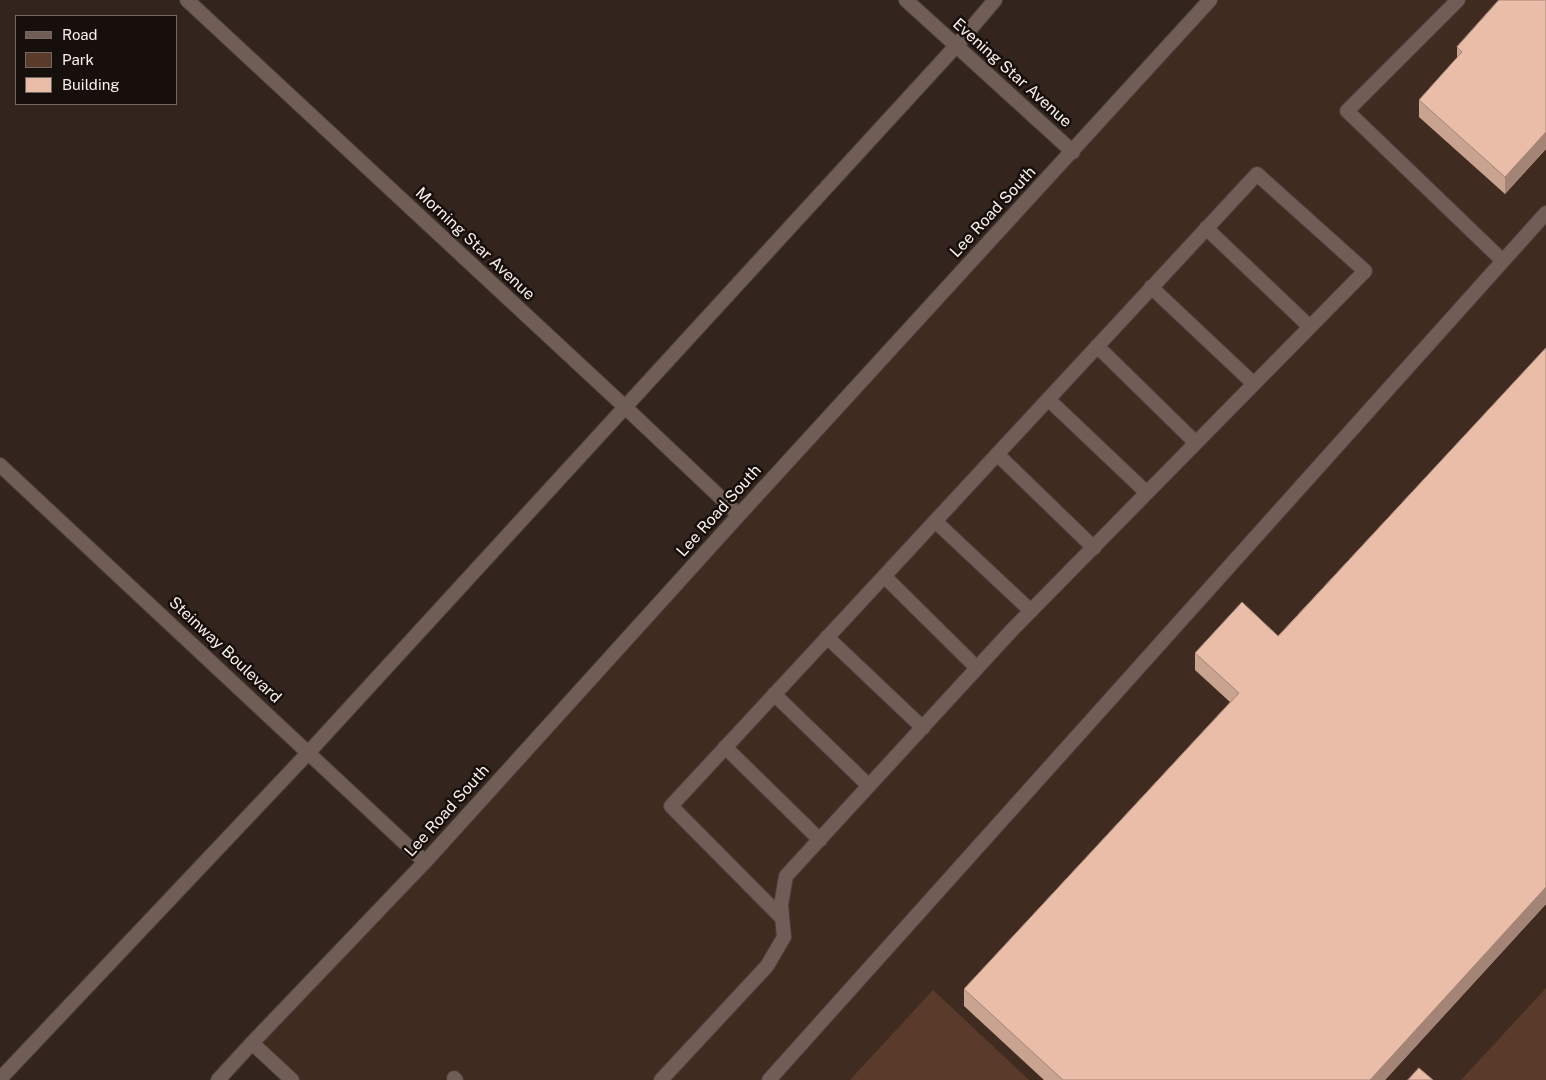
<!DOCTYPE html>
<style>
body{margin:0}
#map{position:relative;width:1546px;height:1080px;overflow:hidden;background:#33241d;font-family:"Public Sans",sans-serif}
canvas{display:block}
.legend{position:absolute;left:15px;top:15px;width:162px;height:90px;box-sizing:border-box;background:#160f0c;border:1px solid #716965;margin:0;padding:6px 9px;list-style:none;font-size:15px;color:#f9efea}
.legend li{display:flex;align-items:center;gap:10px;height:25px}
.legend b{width:25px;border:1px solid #716965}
</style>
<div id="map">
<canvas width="1546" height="1080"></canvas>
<ul class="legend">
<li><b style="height:6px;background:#705e56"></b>Road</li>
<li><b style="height:14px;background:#5a3a2b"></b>Park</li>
<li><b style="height:14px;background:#e9bda8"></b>Building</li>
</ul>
</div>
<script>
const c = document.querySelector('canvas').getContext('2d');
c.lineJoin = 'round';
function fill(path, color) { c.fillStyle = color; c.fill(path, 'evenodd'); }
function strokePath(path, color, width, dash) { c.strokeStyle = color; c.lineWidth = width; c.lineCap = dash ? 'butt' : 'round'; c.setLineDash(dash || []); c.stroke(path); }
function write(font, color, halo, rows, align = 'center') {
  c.font = font + ' "Public Sans",sans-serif'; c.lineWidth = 5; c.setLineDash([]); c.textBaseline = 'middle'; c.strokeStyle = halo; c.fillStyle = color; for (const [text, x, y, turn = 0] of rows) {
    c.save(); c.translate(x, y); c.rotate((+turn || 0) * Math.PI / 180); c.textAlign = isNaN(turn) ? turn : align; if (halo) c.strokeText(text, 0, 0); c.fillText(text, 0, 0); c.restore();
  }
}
const built = new Path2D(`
 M1210,0H1546V1080H292L252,1043Z`);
const green = new Path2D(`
 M1546,988V1080H1461Z
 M933,990L1029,1080H850Z`);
const service = new Path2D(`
 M1458,0L1347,111L1503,261
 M1206,228L1310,327
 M1151,287L1254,384
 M1097,346L1196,443
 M1048,399L1147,493
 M997,454L1094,548
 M935,521L1031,611
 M884,576L977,668
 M827,637L923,728
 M774,694L869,786
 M725,747L820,840
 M454,1078L456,1080
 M0,1079L309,752L956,46L995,0
 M661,1080L767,966L784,937L781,905L786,876L1012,630L1365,271L1257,174L671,806L782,918
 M769,1080L1546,213`);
const minor = new Path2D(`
 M187,0L625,407L739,515
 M906,0L1073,152
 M0,465L425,862
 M252,1043L292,1080
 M218,1080L252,1043L425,862L739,515L1210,0`);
const wall = new Path2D(`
 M1546,0V149L1505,194L1419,117V100L1457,58V47Z
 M1546,348V904L1385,1080H1044L964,1006V989L1230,702L1195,670V653L1278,636Z`);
const shadedWall = new Path2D(`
 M1546,131V148L1505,194V177Z
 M1546,887V904L1385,1080H1370Z`);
const building = new Path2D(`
 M1499,0H1546V132L1505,177L1419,100L1462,52L1457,47Z
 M1546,348V887L1370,1080H1063L964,989L1239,693L1195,653L1242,602L1278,636Z
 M1419,1068L1433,1080H1408Z`);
const streetNames = [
 ["Evening Star Avenue",1012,73,42],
 ["Lee Road South",993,212,-47],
 ["Morning Star Avenue",475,244,43],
 ["Lee Road South",719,511,-48],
 ["Steinway Boulevard",225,650,43],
 ["Lee Road South",447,811,-48]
];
fill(built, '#402b21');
fill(green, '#5a3a2b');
strokePath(service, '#4b3f39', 16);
strokePath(minor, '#4b3f39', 16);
strokePath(service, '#705e56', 14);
strokePath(minor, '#705e56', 14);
fill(wall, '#c8a390');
fill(shadedWall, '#a38476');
fill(building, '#e9bda8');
strokePath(building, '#a38476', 1);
write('16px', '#f9efea', '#160f0c', streetNames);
</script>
